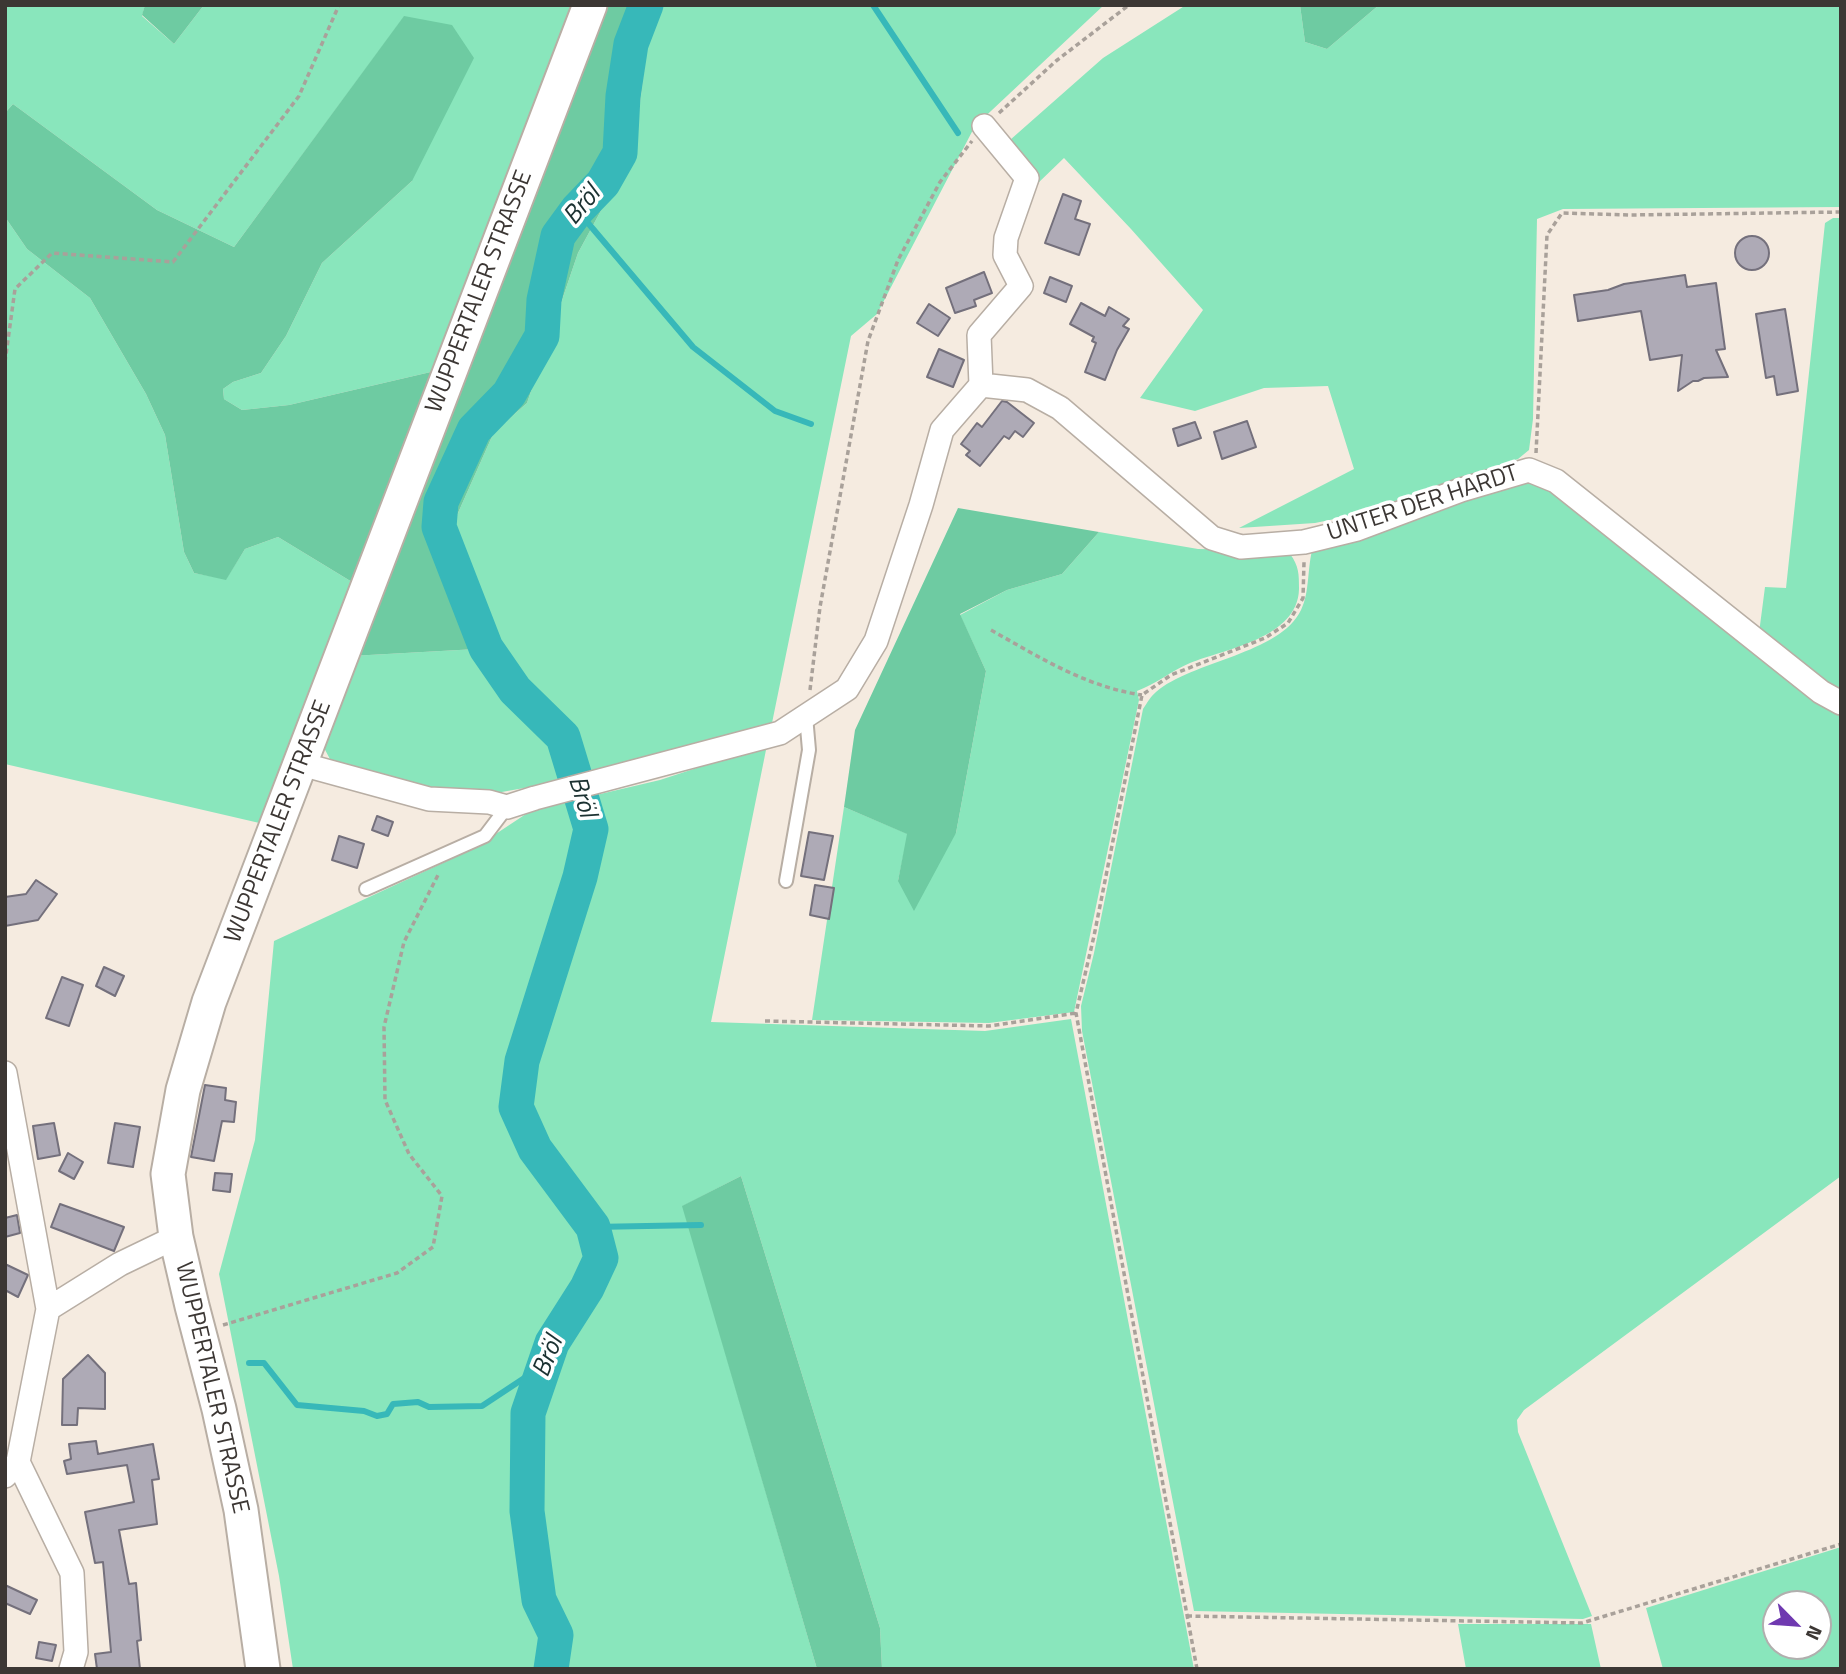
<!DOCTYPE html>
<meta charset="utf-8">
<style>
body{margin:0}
#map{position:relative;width:1846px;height:1674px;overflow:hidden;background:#f5ebe0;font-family:"Titillium Web",sans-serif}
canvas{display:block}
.frame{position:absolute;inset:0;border:7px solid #3c3734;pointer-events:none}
.north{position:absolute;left:1762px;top:1590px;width:70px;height:70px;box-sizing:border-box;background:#fff;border:2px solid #b1afae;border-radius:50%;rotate:115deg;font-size:19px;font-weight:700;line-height:28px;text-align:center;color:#3c3734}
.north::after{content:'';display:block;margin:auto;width:24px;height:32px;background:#6f39b0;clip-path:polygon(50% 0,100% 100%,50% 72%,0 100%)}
</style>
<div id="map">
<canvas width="1846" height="1674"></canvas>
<div class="frame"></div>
<div class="north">N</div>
</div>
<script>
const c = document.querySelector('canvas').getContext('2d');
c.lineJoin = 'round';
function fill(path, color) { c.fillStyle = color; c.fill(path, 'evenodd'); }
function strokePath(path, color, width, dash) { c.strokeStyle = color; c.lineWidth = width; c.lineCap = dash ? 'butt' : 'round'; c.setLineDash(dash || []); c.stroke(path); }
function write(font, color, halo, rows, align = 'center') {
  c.font = font + ' "Titillium Web",sans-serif'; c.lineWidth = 7; c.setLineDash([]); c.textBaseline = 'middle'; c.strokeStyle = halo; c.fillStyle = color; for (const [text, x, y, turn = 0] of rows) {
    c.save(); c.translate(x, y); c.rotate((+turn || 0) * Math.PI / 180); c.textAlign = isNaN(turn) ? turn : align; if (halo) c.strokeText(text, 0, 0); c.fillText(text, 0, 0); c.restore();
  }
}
const green = new Path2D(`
 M5,5H145L142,16L174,44L204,5H579L435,371L289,405L242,410L224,399L223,389L233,382L261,373L286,336L322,263L412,181L404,17L234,247L157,210L13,104L5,113Z
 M658,5H1104L975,126L877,314L851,336L772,723L706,747L581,778L479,796L429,791L331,761L323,746L351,656L477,649L492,616L467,573L454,522L494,432L527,403L578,253L617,181L639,111L650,23Z
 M1186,5H1300L1305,42L1327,49L1379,5H1841V207L1563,209L1537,219L1533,419L1529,450L1518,459L1354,515L1315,523L1239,528L1354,469L1328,386L1264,388L1195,411L1140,398L1203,310L1131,229L1064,158L1036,185L1010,140L1103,58Z
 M5,217L27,249L90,298L146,394L165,435L184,552L194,573L226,579L245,549L278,537L357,585L268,825L5,764Z
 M1833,218H1841V695L1759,633L1765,587L1786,588L1825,223Z
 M1526,479L1544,487L1841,713V1176L1524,1410L1517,1420L1518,1432L1592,1616L1583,1619L1194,1611L1082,1031L1081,1006L1094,953L1143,709C1147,703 1151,696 1156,692C1192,661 1280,654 1301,610C1310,592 1307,567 1313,547Z
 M1099,532L1198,549L1256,550L1290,554C1299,566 1299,574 1299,589C1298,638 1225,649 1190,663C1171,671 1156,684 1137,691L1139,700L1074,1012L989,1023L812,1020L844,807L908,834L898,881L956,833L986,671L960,615L1007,590L1062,574Z
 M767,745L711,1022L985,1031L1071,1019L1194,1669H882L880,1628L741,1176L683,1206L817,1669H293L279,1576L219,1274L255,1140L274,941L473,849L532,810L660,780Z
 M1841,1547V1669H1663L1646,1608ZM1776,1604H1818V1646H1776Z
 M1458,1624H1591L1601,1669H1466Z`);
const forest = new Path2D(`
 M145,5H204L174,44L142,15Z
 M601,5H658L650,23L639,111L617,181L578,253L527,403L494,432L454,522L467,573L492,616V635L477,649L351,656Z
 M1300,5H1379L1327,49L1305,42Z
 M404,16L452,25L474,58L412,181L322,263L286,336L261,373L233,382L223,389L224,399L242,410L289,405L435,371L357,585L278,537L245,549L226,580L194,573L184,552L165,435L146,394L90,298L27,249L5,217V113L13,104L157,210L234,247Z
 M958,508L1099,532L1062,574L1007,590L960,614L986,671L956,833L914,911L898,881L907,834L844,807L855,730Z
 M741,1176L880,1628L882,1669H817L682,1206Z`);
const stream = new Path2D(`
 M873,5L958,133
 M577,210L693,347L775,411L811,424
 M593,1227L701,1225
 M249,1363H264L297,1405L364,1411L377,1416L387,1414L393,1404L418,1402L429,1407L482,1406L544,1365`);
const river = new Path2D(`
 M551,1669L556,1635L539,1600L527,1511L528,1413L552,1343L587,1288L601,1258L593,1227L535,1149L516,1107L522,1061L580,877L591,829L563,737L515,690L486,648L439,527L441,502L474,430L509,394L542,336L544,300L558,236L577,210L603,183L620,153L623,96L631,44L646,5`);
const building = new Path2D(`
 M1063,194L1081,201L1075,219L1090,224L1079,255L1045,243Z
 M1735 253a17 17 0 1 1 34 0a17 17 0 1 1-34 0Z
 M984,272L992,293L974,300L976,306L955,313L946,288Z
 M1685,275L1687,287L1716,283L1725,349L1716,350L1728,377L1704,378L1698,381H1693L1678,391L1682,355L1650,360L1641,311L1578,321L1574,295L1608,290L1624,284Z
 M1050,277L1072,286L1066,302L1044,293Z
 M1081,303L1105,316L1109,307L1129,319L1123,326L1129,329L1117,350L1105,380L1085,372L1096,343L1092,341L1094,337L1070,324Z
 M929,304L950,318L938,336L917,323Z
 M1785,309L1798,391L1777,395L1774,376L1766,378L1756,314Z
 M939,349L964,360L953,387L927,377Z
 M1002,401L1007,402L1034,423L1023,437L1015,431L1009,439L1004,436L980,466L966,455L970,451L961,444L977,423L982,427Z
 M1247,421L1256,447L1222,459L1214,432Z
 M1195,422L1201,438L1178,446L1173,429Z
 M377,816L393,822L388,836L372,830Z
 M809,832L833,836L824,880L801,876Z
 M339,836L364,844L357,868L332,860Z
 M36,880L57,894L38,920L5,926V897L26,894Z
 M815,885L834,888L829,919L810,915Z
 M104,967L124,976L115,996L96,986Z
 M62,977L83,985L69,1026L46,1018Z
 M205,1085L226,1088L225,1100L236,1102L234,1122L222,1121L214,1161L191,1157Z
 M54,1123L60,1155L38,1159L33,1126Z
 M115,1123L140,1127L133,1167L108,1163Z
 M68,1153L83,1162L74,1179L59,1171Z
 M215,1173L232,1174L230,1192L213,1190Z
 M60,1204L124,1227L114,1251L51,1227Z
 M17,1215L20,1233L5,1237V1218Z
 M5,1264L28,1275L18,1297L5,1290Z
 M88,1355L105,1373V1409L78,1408L77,1425H62L63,1379Z
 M96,1441L98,1454L153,1444L159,1479L152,1480L157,1524L119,1530L129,1584L136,1583L141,1640L137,1641L140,1669H97L95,1654L111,1652L103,1562L95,1563L85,1512L134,1502L127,1465L67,1474L64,1461L71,1459L69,1444Z
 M5,1585L37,1600L30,1614L5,1603Z
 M39,1642L56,1645L52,1661L36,1658Z`);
const path = new Path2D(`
 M999,113L1056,61L1129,5
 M5,362L15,289L52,253L173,262L299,96L339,5
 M1536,453L1547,235L1562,213L1630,215L1841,212
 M991,630C1039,657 1086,687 1142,695
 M810,690L820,607L868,341L898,260L940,182L972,141
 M765,1021L989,1026L1076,1013
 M223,1325L397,1273L433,1247L442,1196L409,1154L385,1100L384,1027L404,942L439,873
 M1187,1616L1582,1623L1841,1544
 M1197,1669L1076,1013L1094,936L1142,695L1171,675L1265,638L1288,623L1303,598L1304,562`);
const service = new Path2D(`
 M786,881L809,750L806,716
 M366,889L485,836L507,807`);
const minor = new Path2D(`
 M981,385L979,335L1021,286L1005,255L1006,238L1027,178L984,126
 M301,764L429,799L489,802L507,807L535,798L780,733L847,689L876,641L921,505L942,430L981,385L1027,390L1060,408L1212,538L1241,547L1304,542L1357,529L1461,490L1529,470L1556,481L1821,692L1841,703
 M5,1073L48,1309
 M18,1462L72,1573L76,1652L71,1669
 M5,1476L18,1462L48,1309L120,1264L176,1237`);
const secondary = new Path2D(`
 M263,1669L241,1510L219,1409L192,1306L176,1237L168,1174L183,1090L209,1002L590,5`);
const streetNames = [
 ["WUPPERTALER STRASSE",480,292,-69],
 ["UNTER DER HARDT",1423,504,-18],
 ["WUPPERTALER STRASSE",279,822,-69],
 ["WUPPERTALER STRASSE",211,1388,77]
];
const waterNames = [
 ["Bröl",583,206,-50],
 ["Bröl",581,797,73],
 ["Bröl",549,1357,-68]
];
fill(green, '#89e6bc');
fill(forest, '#6ecba2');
strokePath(stream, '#37b8b9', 6);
strokePath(river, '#37b8b9', 35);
fill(building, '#aeaab6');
strokePath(building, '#74707c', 2);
strokePath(service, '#b8aea4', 16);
strokePath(minor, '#b8aea4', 26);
strokePath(secondary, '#b8aea4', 37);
strokePath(path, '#a9a19a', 3.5, [5, 3.5]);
strokePath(service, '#fff', 12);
strokePath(minor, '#fff', 23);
strokePath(secondary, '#fff', 33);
write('24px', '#3c3734', '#fff', streetNames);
write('italic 26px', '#1b3131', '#fff', waterNames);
</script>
